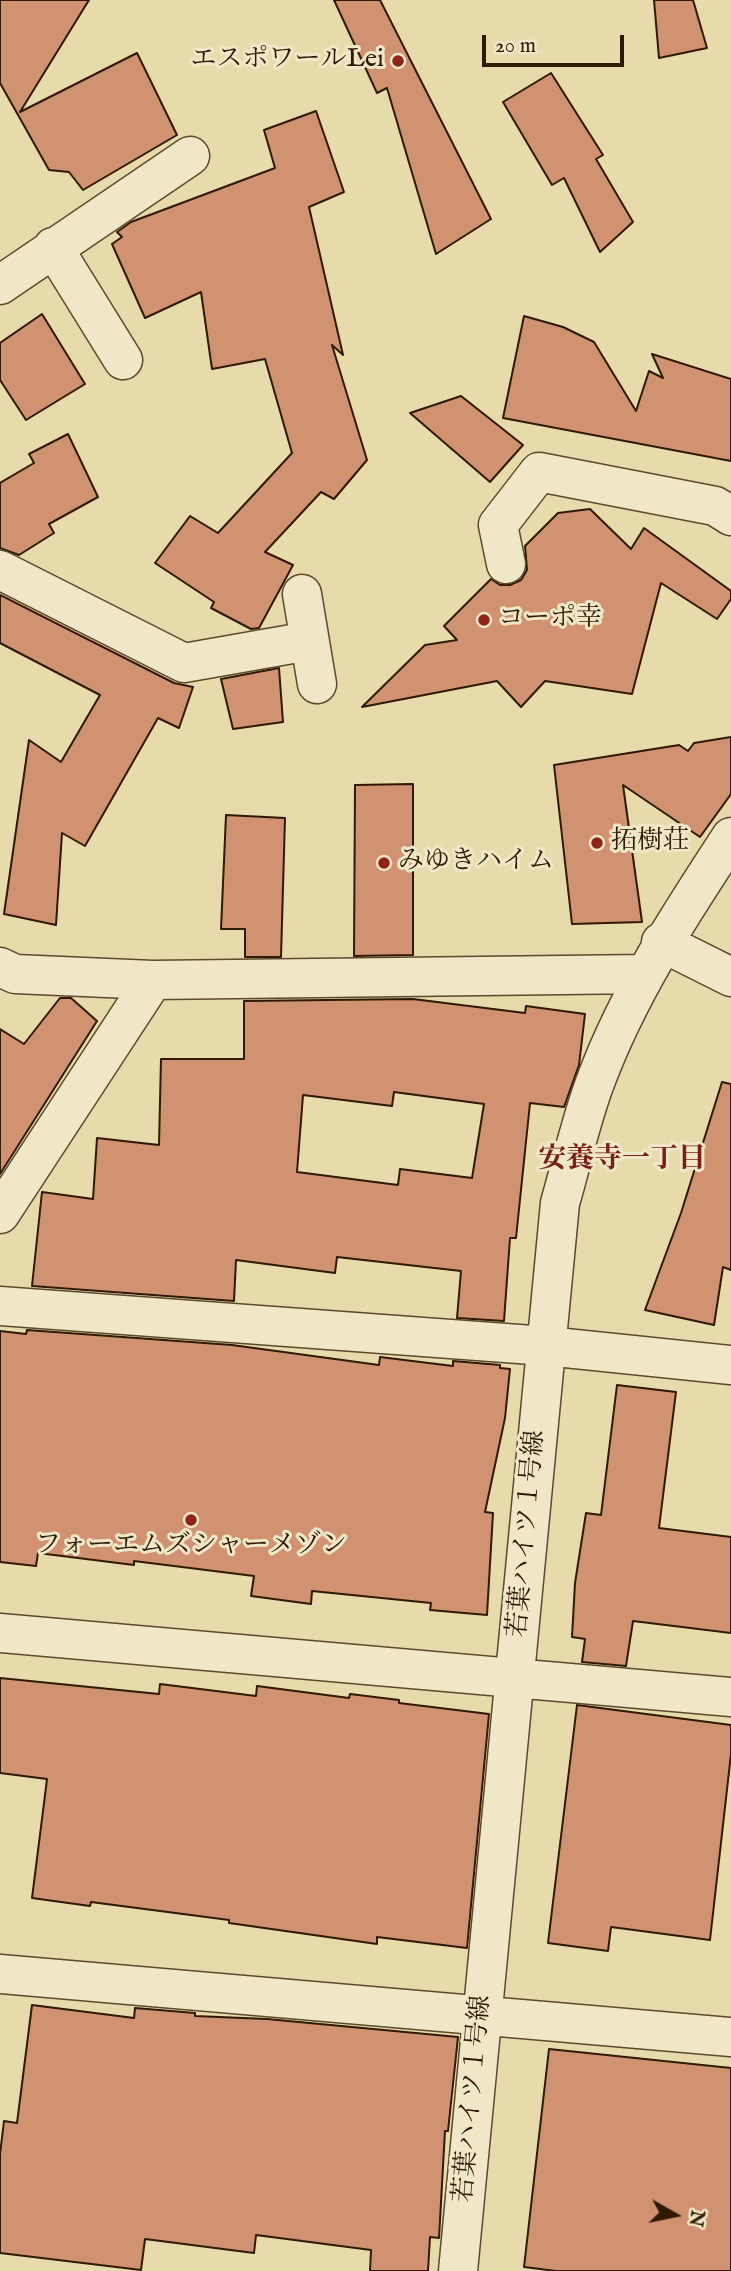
<!DOCTYPE html>
<meta charset="utf-8">
<style>
body{margin:0}
#map{position:relative;width:731px;height:2271px;overflow:hidden;background:#e7daab;font-family:"IM FELL English",serif}
canvas{display:block}
.north{position:absolute;left:640px;top:2180px;width:70px;height:70px;-webkit-text-stroke:5px #efe7c8;paint-order:stroke;rotate:99deg;font-size:19px;font-weight:700;line-height:28px;text-align:center;color:#2f1900}
.north::after{content:'';display:block;margin:auto;width:24px;height:32px;background:#2f1900;clip-path:polygon(50% 0,100% 100%,50% 72%,0 100%)}
.scale{position:absolute;left:482px;top:35px;width:142px;height:32px;box-sizing:border-box;border:4px solid #2f1900;border-top:0;padding-left:9px;font-size:21px;line-height:24px;white-space:nowrap;color:#2f1900;-webkit-text-stroke:5px #efe7c8;paint-order:stroke}
</style>
<div id="map">
<canvas width="731" height="2271"></canvas>
<div class="north">N</div>
<div class="scale">20 m</div>
</div>
<script>
const c = document.querySelector('canvas').getContext('2d');
c.lineJoin = 'round';
function fill(path, color) { c.fillStyle = color; c.fill(path, 'evenodd'); }
function strokePath(path, color, width, dash) { c.strokeStyle = color; c.lineWidth = width; c.lineCap = dash ? 'butt' : 'round'; c.setLineDash(dash || []); c.stroke(path); }
function write(font, color, halo, rows, align = 'center') {
  c.font = font + ' "IM FELL English","Noto Serif JP",serif'; c.lineWidth = 6; c.setLineDash([]); c.textBaseline = 'middle'; c.strokeStyle = halo; c.fillStyle = color; for (const [text, x, y, turn = 0] of rows) {
    c.save(); c.translate(x, y); c.rotate((+turn || 0) * Math.PI / 180); c.textAlign = isNaN(turn) ? turn : align; if (halo) c.strokeText(text, 0, 0); c.fillText(text, 0, 0); c.restore();
  }
}
const building = new Path2D(`
 M0,0H89L20,112L137,53L177,135L83,190L69,172L49,170L0,83Z
 M334,0H380L491,219L436,254L387,88L377,93Z
 M654,0H693L707,48L659,58Z
 M551,73L603,155L596,159L633,222L600,252L564,178L552,185L503,102Z
 M316,111L344,192L309,207L343,355L332,345L367,460L334,499L321,492L265,552L293,565L259,628L251,629L211,608L214,602L155,563L190,516L218,533L292,453L265,359L212,369L201,292L145,318L112,244L122,237L117,232L131,222L275,168L264,130Z
 M42,314L85,384L26,420L0,380V343Z
 M524,316L563,327L594,342L636,411L649,371L663,378L652,354L731,379V461L503,418Z
 M461,396L523,445L490,482L410,413Z
 M68,434L98,497L49,524L54,533L19,555L0,548V483L34,463L29,454Z
 M590,509L631,549L644,528L731,591V599L717,619L661,583L632,694L545,681L521,707L497,681L362,707L425,645L457,640L444,626L491,579L500,585H510L521,580L527,570L525,546L558,513Z
 M0,595L174,683L193,687L179,728L158,718L85,846L62,833L56,925L4,914L29,740L61,762L100,695L0,643Z
 M279,668L283,722L233,729L221,679Z
 M731,737V794L700,837L623,785L642,922L572,924L554,765L679,745L688,751L694,743Z
 M413,784V955L354,956L355,785Z
 M226,815L285,818L281,957H245V929H221Z
 M60,998H71L97,1021L0,1174V1029L24,1044Z
 M413,999L525,1013L526,1006L585,1014L579,1065L564,1107L530,1103L516,1238H510L504,1321L457,1318L461,1271L337,1257L335,1273L236,1260L234,1301L32,1286L42,1192L93,1199L97,1138L159,1145L161,1059H244V1001ZM394,1092L484,1104L472,1178L400,1169L398,1185L297,1172L303,1095L392,1106Z
 M722,1082L731,1084V1270L723,1267L714,1325L645,1310L681,1213Z
 M27,1330L232,1345L379,1365L380,1357L453,1366V1361L500,1365V1368L510,1369L505,1418L485,1512L493,1513L487,1615L430,1610L431,1603L312,1591L311,1604L251,1596L254,1576L134,1561V1565L38,1553L36,1566L0,1562V1331L26,1334Z
 M617,1385L676,1392L659,1528L731,1537V1633L633,1621L626,1666L582,1662L585,1639L572,1637L575,1583L586,1513L601,1515Z
 M0,1678L159,1694L160,1684L256,1696L257,1686L349,1698L350,1694L399,1700V1703L489,1714L467,1948L377,1937V1944L229,1923V1920L91,1902L90,1906L32,1898L47,1779L0,1773Z
 M577,1705L731,1725V1754L710,1940L611,1927L608,1951L548,1943Z
 M32,2005L134,2018L135,2008L195,2013V2016L267,2019L458,2037L448,2131H445L439,2238L430,2237L428,2271H370L371,2250L256,2235L254,2253L145,2239L141,2270L0,2253V2154L4,2121L17,2123Z
 M549,2049L731,2068V2271H556L524,2267Z`);
const minor = new Path2D(`
 M53,247L123,360
 M0,285L190,156
 M506,564L498,525L539,472L715,506L731,516
 M0,570L184,663L309,641
 M302,594L317,684
 M661,942L731,977
 M0,967L15,974L153,980L644,974
 M0,1214L153,980
 M0,1306L546,1346L731,1365
 M0,1633L731,1697
 M0,1974L731,2037
 M458,2271L560,1203C572,1162 581,1119 596,1080C629,992 680,915 731,837`);
const markers = [
 [398,61,7,"#8f2418"],
 [484,620,7,"#8f2418"],
 [597,843,7,"#8f2418"],
 [384,863,7,"#8f2418"],
 [191,1520,7,"#8f2418"]
];
const poiNames = [
 ["エスポワールLei",384,61,"right"],
 ["コーポ幸",498,620],
 ["拓樹荘",611,843],
 ["みゆきハイム",398,863],
 ["フォーエムズシャーメゾン",191,1547,"center"]
];
const streetNames = [
 ["若葉ハイツ１号線",528,1534,-85],
 ["若葉ハイツ１号線",474,2099,-85]
];
const neighbourhoodNames = [
 ["安養寺一丁目",622,1161]
];
fill(building, '#d09270');
strokePath(building, '#2f1900', 2);
strokePath(minor, '#5d492b', 41);
strokePath(minor, '#efe7c8', 38);
for (const [x, y, r, color] of markers) { const dot = new Path2D(); dot.arc(x, y, r, 0, 2 * Math.PI); c.fillStyle = color; c.fill(dot); strokePath(dot, '#efe7c8', 2.5); }
write('26px', '#2f1900', '#efe7c8', poiNames, 'left');
write('26px', '#2f1900', '#efe7c8', streetNames);
write('bold 28px', '#7a1f14', '#efe7c8', neighbourhoodNames);
</script>
